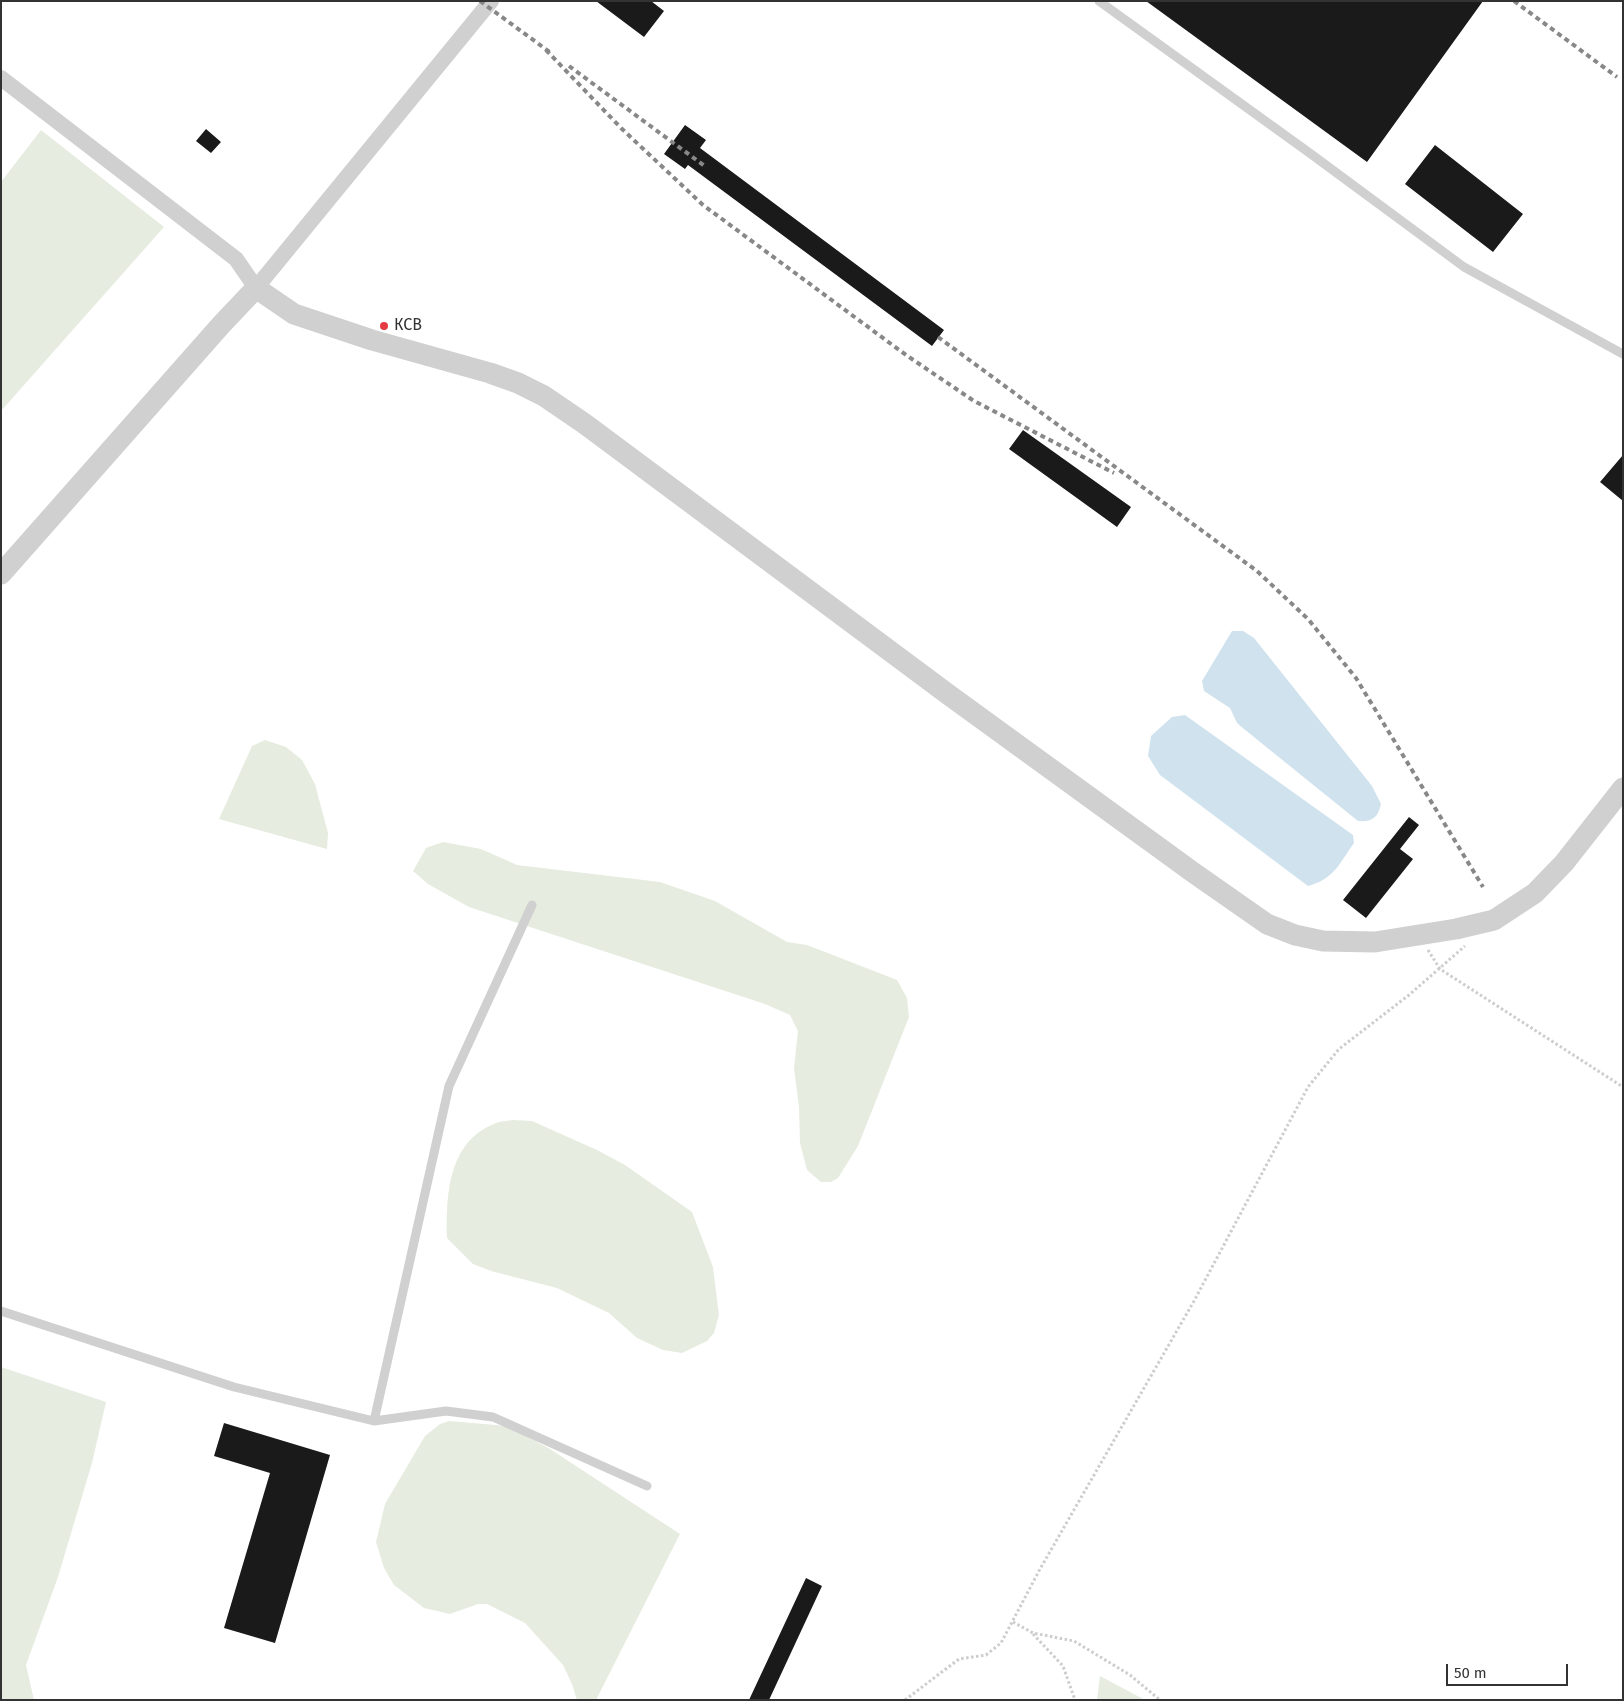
<!DOCTYPE html>
<meta charset="utf-8">
<style>
body{margin:0}
#map{position:relative;width:1624px;height:1701px;overflow:hidden;background:#fff;font-family:"Fira Sans",sans-serif}
canvas{display:block}
.frame{position:absolute;inset:0;border:2px solid #333;pointer-events:none}
.scale{position:absolute;left:1446px;top:1664px;width:122px;height:22px;box-sizing:border-box;border:2px solid #333;border-top:0;padding-left:6px;font-size:15px;line-height:18px;white-space:nowrap;color:#333;-webkit-text-stroke:4px #fff;paint-order:stroke}
</style>
<div id="map">
<canvas width="1624" height="1701"></canvas>
<div class="frame"></div>
<div class="scale">50 m</div>
</div>
<script>
const c = document.querySelector('canvas').getContext('2d');
c.lineJoin = 'round';
function fill(path, color) { c.fillStyle = color; c.fill(path, 'evenodd'); }
function strokePath(path, color, width, dash) { c.strokeStyle = color; c.lineWidth = width; c.lineCap = dash ? 'butt' : 'round'; c.setLineDash(dash || []); c.stroke(path); }
function write(font, color, halo, rows, align = 'center') {
  c.font = font + ' "Fira Sans",sans-serif'; c.lineWidth = 5; c.setLineDash([]); c.textBaseline = 'middle'; c.strokeStyle = halo; c.fillStyle = color; for (const [text, x, y, turn = 0] of rows) {
    c.save(); c.translate(x, y); c.rotate((+turn || 0) * Math.PI / 180); c.textAlign = isNaN(turn) ? turn : align; if (halo) c.strokeText(text, 0, 0); c.fillText(text, 0, 0); c.restore();
  }
}
const green = new Path2D(`
 M41,130L164,227L1,411V182Z
 M265,740L286,747L302,760L315,784L328,833L327,849L219,819L252,746Z
 M443,842L481,849L517,865L660,882L715,901L787,942L807,945L897,980L907,998L909,1017L858,1146L838,1178L831,1182H821L807,1170L800,1143L799,1107L794,1068L798,1031L790,1015L765,1004L469,907L428,884L413,871L426,848Z
 M513,1120L532,1121L597,1150L625,1165L692,1212L713,1267L719,1315L714,1333L707,1341L682,1353L663,1350L637,1338L609,1313L557,1288L491,1271L473,1264L447,1238C446,1196 448,1142 494,1124C499,1121 507,1121 513,1120Z
 M1,1367L106,1402L92,1463L58,1577L26,1665L34,1700H1Z
 M449,1421L507,1426L550,1449L680,1534L596,1700H577L572,1684L563,1665L525,1623L487,1604H478L450,1614L424,1608L394,1585L384,1568L376,1542L385,1504L425,1436L440,1424Z
 M1100,1676L1145,1700H1097Z`);
const water = new Path2D(`
 M1232,631H1243L1254,638L1372,786L1381,804C1378,818 1372,822 1358,821L1244,729L1237,723L1230,708L1204,691L1202,681Z
 M1185,715L1353,835L1354,843C1339,864 1334,879 1308,886L1160,775L1148,756L1151,736L1172,717Z`);
const building = new Path2D(`
 M596,1H651L664,11L644,37Z
 M1146,1H1483L1367,162Z
 M685,125L706,140L700,148L944,330L932,346L688,165L685,169L664,154Z
 M206,129L221,142L211,153L196,141Z
 M1435,145L1523,214L1493,252L1405,184Z
 M1023,430L1131,507L1117,527L1009,449Z
 M1623,455V501L1600,482Z
 M1409,817L1419,825L1400,849L1413,859L1366,918L1343,900Z
 M224,1423L330,1455L275,1643L224,1628L270,1473L214,1456Z
 M806,1578L822,1586L769,1700H749Z`);
const path = new Path2D(`
 M1428,950L1440,969L1623,1087
 M1013,1622L1033,1633L1074,1641L1130,1675L1160,1700
 M1033,1634L1063,1666L1075,1700
 M905,1700L959,1659L986,1655L1001,1643L1040,1569L1194,1301L1308,1087L1339,1049L1409,995L1465,946`);
const service = new Path2D(`
 M1099,1L1311,154L1464,267L1623,354
 M1,1311L234,1387L374,1421L446,1411L493,1417L647,1486
 M374,1421L449,1086L532,905`);
const minor = new Path2D(`
 M1,78L236,259L256,288L491,1`);
const tertiary = new Path2D(`
 M1,574L221,325L256,288L294,314L372,340L490,373L518,383L544,396L585,424L949,695L1194,873L1267,924L1295,935L1323,941L1375,942L1456,929L1494,920L1535,893L1564,863L1623,788`);
const rail = new Path2D(`
 M480,1L551,53
 M1514,1L1617,77
 M546,50L621,128L703,205L906,355L974,401L1114,473
 M569,66L706,167
 M938,337L1257,571L1308,619L1356,678L1483,887`);
const markers = [
 [384,326,5,"#e63946"]
];
const poiNames = [
 ["КСВ",394,326]
];
fill(green, '#e6ecdf');
fill(water, '#cfe2ee');
fill(building, '#1a1a1a');
strokePath(path, '#cdcdcd', 3, [2.5, 2.5]);
strokePath(service, '#d0d0d0', 9);
strokePath(minor, '#d0d0d0', 16);
strokePath(tertiary, '#d0d0d0', 21);
strokePath(rail, '#888', 4, [5, 4]);
for (const [x, y, r, color] of markers) { const dot = new Path2D(); dot.arc(x, y, r, 0, 2 * Math.PI); c.fillStyle = color; c.fill(dot); strokePath(dot, '#fff', 2); }
write('16px', '#333', '#fff', poiNames, 'left');
</script>
